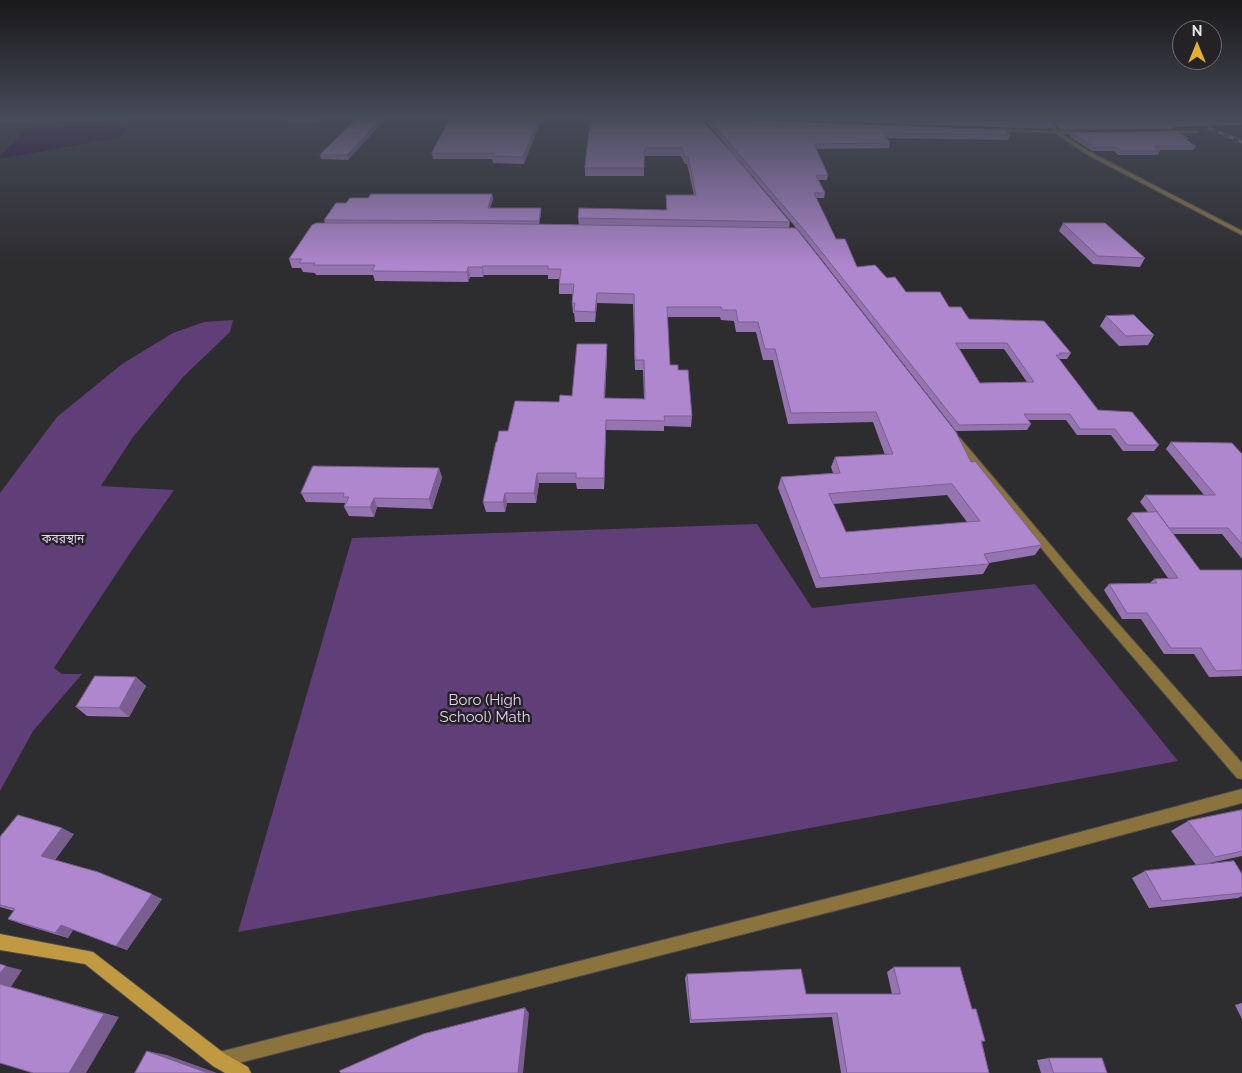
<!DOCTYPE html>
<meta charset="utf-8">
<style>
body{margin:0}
#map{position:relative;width:1242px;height:1073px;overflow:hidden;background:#2d2c2f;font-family:Raleway,sans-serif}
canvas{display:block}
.north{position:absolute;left:1172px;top:20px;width:50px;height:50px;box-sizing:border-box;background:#242225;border:1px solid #716f72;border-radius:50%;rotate:0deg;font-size:14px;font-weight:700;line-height:20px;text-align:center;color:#e4e3e5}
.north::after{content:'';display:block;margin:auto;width:18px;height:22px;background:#e2af34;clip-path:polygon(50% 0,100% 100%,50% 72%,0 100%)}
</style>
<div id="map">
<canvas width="1242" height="1073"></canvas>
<div class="north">N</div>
</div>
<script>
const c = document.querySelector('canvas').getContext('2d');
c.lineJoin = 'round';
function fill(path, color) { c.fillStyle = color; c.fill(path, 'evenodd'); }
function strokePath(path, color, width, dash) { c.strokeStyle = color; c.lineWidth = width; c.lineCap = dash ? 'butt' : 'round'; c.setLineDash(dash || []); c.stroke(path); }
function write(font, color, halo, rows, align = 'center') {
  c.font = font + ' Raleway,"Noto Sans Bengali",sans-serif'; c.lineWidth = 5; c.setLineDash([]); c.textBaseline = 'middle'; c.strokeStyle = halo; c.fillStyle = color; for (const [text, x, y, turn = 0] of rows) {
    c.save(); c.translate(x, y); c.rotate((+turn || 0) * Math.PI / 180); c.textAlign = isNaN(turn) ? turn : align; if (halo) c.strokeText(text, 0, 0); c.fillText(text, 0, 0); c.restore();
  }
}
const green = new Path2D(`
 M233,320L230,332L184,376L133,437L101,486L174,490L132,550L54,668L62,674H82L33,731L0,791V493L57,417L122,364L173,333L204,322Z
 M757,524L812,608L1035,584L1178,761L238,932L352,538Z`);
const water = new Path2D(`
 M127,125L121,137L0,159V156L28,128Z`);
const street = new Path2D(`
 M118,117H148L59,122H0V120H59Z
 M1040,117C1047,117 1055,124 1058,131L1086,132L1084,134H1061L1090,152L1242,231V235L1086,154L1055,133L993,131L991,130L993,129L1053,131Z
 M687,118L721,119L723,120L721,121L689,120Z
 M1164,131H1197L1199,132L1197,133H1166Z
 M957,437L960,438L1092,594L1242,763V779L1237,778L1084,600L954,442L953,440Z
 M1242,789V803L881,899L219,1068L213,1066L211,1060L213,1054L219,1052L881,885Z`);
const secondary = new Path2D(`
 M0,934L93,952L225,1054L248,1067L251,1073H225L213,1066L85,964L0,950Z`);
const rail = new Path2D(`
 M1183,117L1242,142`);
const wall = new Path2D(`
 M285,117H321L317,122H286L284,118Z
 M358,117H387L348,160L321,159L320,155Z
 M451,117H542L524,164L493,163L492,159H433L432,153Z
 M591,117H1048L1053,122L1050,129L699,117L732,152L707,123L708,118L1010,135L1008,140L886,138L890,143L889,148L816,149L828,175L827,180H818L825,193L824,198H816L836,239L857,267L887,278L906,292L949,307L969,319L1071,353L1067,359H1059L1098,410L1159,445L1154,451H1123L1111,435H1077L1066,420H1028L1031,424L1027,430L956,431L804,237L736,157L790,222L789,228L971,462L1042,545L1035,555L989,563V564L983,574L816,588L778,488L781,477L833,473L831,467L835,457L885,455L873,422L788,424L773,360H763L756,332H736L734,321L721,320L720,317H667L670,365L678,370L692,416L691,427L664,426V431L606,430L604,489H577L576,483H539L536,503H507L505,512H486L483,502L497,442L508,431L559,402L572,396L607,354L605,398L644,399L643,370H635L633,304L597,303L595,322H575L574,313H573L572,303L573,294H559V279H548V275H484L483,277H470L468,282L375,281L373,275H316L315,273L303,272L301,268H292L289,259L325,223L324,220L346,203L368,198L492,194L493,199L490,208L541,213L539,224L579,225L578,218L666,210V195H694L687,164H685L681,156H645V159H644V176H585V168ZM959,349H1004L1027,382L980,383ZM947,495L967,522L846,532L833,504Z
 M1048,117H1242V125L1174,127L1173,129L1060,130L1057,125Z
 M1072,133L1188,138L1187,140L1196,146L1193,150H1160L1158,155H1118L1114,151H1092L1070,137Z
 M1063,223L1145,258L1140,267L1093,264L1059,231Z
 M1106,316L1154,335L1148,345L1119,346L1100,326Z
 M1171,442L1242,454V559L1222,534H1173L1200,570H1242V676L1209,677L1194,654H1164L1141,619H1122L1104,590L1109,584L1150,583L1154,579L1168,578L1127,519L1132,513L1148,512L1140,502L1145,495H1204L1166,449Z
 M439,468L442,478L432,509L377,507L374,517L349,516L344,507L345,503L306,502L301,493Z
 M136,677L146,686L129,717L87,716L76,707Z
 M1242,810V856L1205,864L1242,874V896L1238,898L1149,908L1132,878L1145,871L1196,865L1171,831L1188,821Z
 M74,834L55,860L162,899L127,950L73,930L68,938L21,924L8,919L14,911L0,907V837Z
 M894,967L972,1009L985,1041L982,1042L989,1073H841L832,1017L690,1023L685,978L687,974L806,994H892L887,972Z
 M1242,1003V1019L1235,1005Z
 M1049,1058L1107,1073H1041L1037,1060Z`);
const shadedWall = new Path2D(`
 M317,117H321L317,122L316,118Z
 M383,117H387L348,160L347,155Z
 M539,117H542L524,164L523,157Z
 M492,194L493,199L488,213V208Z
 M541,208V213L539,226V221Z
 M482,266L484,275L483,277L482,267Z
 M468,267L470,277L468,282L467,272Z
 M597,293V303L595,322V312Z
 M607,344V354L604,408V398Z
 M606,420V430L604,489V478Z
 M439,468L442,478L432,509L429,499Z
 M537,473L539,483L536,503L534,493Z
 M505,493L507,503L505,512L503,502Z
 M374,498L377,507L374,517L370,507Z
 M136,677L146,686L129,717L119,708Z
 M62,828L74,834L53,862L41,856Z
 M152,894L162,899L127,950L116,946Z
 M61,925L73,930L68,938L55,933Z
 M6,966L22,970L11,987L119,1017L86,1073H69L0,984V973Z
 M525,1008L529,1013L523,1073H518Z
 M147,1051L167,1055L217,1073H208Z`);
const building = new Path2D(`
 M285,117H317L316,118H284Z
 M358,117H383L347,155H320Z
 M451,117H539L523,157L492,156L494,153H432Z
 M591,117H699L732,153L790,222L578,218L579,208L667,210L666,195H696L688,157H685L682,148H645V151H644V168H585Z
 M910,117H1048L1053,122Z
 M1060,117H1242V118L1174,120L1177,122L1063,123Z
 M708,118L1004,130L1010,135L883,133L890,143L814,144L828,175H816L825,193H814L836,239H845L857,267L875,265L887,278L895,277L906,292H940L949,307H961L969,319L1044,321L1071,353H1059L1061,355H1056L1098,410L1132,412L1159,445H1127L1115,429H1080L1070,414H1024L1031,424L959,425L805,231ZM956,343H1007L1034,382L980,383Z
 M1177,131L1188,138H1183L1196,146H1154L1160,151H1121L1116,147H1094L1072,133Z
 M371,194H492L488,208H541L539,221L324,220L336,203H346L350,198H368Z
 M317,223H454L796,228L956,432L971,462L975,461L1042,545L984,554L989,564L820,578L781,477L840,473L835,457L893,454L876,412L791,413L775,349H765L758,322H738L736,310H722L721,307H667L670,365H678V370H688L692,416H664L665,421L606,420L604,478H576V473H537L534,493H505L503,502H483L496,442H497L499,431H508L515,401L559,402L560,395L572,396L577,344H607L604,398L645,399L644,360H635L634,294L597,293L595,312L574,311L575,303H572L574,284H559L561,269H548V266H482V267H468L467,272L372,271L375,265H313L315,263H299L302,259H289L312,225ZM952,484L980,521L846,532L829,494Z
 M1063,223H1105L1145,258L1098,256Z
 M1134,315L1154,335L1126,336L1106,316Z
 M1171,442L1232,443L1242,454V544L1228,528H1169L1145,495H1215Z
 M313,466L439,468L429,499L374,498L370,507H344L349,497H343L344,493H301Z
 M1157,512L1200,570H1242V670L1216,671L1201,648H1171L1147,613H1127L1109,584L1157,583L1154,579L1178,578L1132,513Z
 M95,676L136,677L119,708L76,707Z
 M1242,810V851L1215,857L1188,821Z
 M18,815L62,828L41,856L98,872L152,894L116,946L61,925L55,933L8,919L15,909L0,905V837Z
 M1234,861L1242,874V893L1162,901L1145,871Z
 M0,964L6,966L0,973Z
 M894,967H960L972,1009H976L985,1041H981L989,1073H847L837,1013L691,1020L687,974L801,969L806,994H900Z
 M0,984L104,1014L69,1073H33L0,1063Z
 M525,1008L518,1073H341L339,1071L423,1034Z
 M147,1051L208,1073H135Z
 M1049,1058H1102L1107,1073H1054Z`);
const parkNames = [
 ["কবরস্থান",63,539]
];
const nearParknames = [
 ["Boro (High",485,700],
 ["School) Math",485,717]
];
fill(green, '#603f79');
fill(water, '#25003a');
strokePath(street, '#4a494c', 2);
strokePath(secondary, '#4a494c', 2);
fill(street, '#8b733e');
fill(secondary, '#c19940');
strokePath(rail, '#939295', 3);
strokePath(rail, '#242225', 2, [5.5]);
fill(wall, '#9674b1');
fill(shadedWall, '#7a5e90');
fill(building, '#af87ce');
strokePath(building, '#7a5e90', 1);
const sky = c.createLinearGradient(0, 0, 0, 267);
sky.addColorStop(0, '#19181a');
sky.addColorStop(0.44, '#464b58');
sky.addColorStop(1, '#464b5800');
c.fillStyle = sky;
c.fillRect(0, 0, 1242, 267);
write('12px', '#e3cff5', '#242225', parkNames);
write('15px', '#e3cff5', '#242225', nearParknames);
</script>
